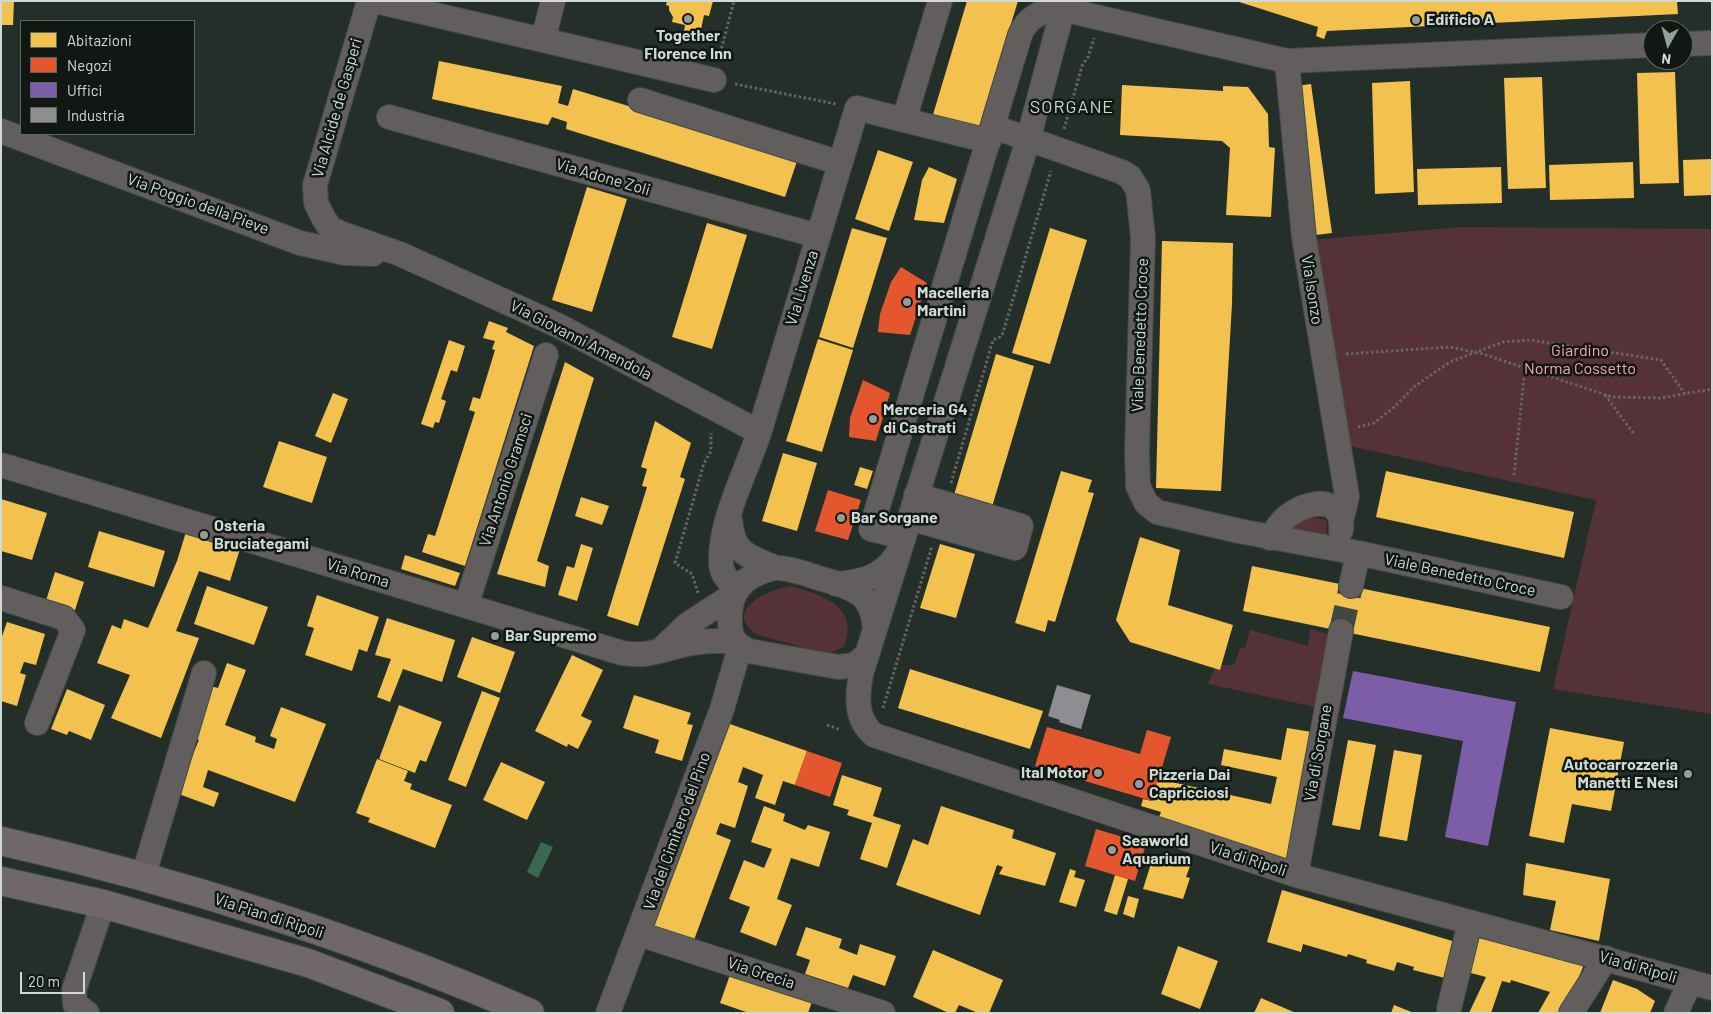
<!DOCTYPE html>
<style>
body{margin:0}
#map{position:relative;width:1713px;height:1014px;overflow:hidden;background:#252f2a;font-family:Barlow,sans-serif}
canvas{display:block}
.frame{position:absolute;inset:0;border:2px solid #d0dad4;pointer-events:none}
.legend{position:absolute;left:20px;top:20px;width:175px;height:115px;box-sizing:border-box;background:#111814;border:1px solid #5d6661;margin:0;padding:6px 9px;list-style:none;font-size:15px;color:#d0dad4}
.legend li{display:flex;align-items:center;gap:10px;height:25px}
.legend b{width:25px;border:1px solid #5d6661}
.north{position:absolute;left:1643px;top:20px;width:50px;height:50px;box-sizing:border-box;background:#111814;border:1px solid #5d6661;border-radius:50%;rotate:187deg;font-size:14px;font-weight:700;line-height:20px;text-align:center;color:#d0dad4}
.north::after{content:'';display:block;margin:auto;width:18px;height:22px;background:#949e98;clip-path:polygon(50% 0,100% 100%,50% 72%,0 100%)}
.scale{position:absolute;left:20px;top:972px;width:65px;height:22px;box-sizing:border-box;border:2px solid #d0dad4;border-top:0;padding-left:6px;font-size:15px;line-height:18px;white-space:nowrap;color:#d0dad4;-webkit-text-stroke:4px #111814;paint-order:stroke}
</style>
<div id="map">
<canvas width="1713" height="1014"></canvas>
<div class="frame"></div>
<ul class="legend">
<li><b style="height:14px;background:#f2c14e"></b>Abitazioni</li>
<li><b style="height:14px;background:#e4572e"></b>Negozi</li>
<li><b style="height:14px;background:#7b5ea7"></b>Uffici</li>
<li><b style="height:14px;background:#8d8d92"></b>Industria</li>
</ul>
<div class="north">N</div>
<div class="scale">20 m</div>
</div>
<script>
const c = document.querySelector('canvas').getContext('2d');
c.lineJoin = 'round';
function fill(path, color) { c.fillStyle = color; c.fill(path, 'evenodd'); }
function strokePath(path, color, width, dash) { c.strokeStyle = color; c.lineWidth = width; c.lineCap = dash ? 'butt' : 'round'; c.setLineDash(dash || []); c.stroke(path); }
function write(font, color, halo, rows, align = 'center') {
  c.font = font + ' Barlow,sans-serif'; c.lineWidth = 5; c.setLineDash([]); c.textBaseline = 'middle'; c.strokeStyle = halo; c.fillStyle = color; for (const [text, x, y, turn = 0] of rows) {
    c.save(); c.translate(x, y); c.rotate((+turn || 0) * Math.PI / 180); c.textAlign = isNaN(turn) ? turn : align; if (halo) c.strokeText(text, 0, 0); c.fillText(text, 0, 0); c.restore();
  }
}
const green = new Path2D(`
 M1461,227L1712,229V714L1553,689L1596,500L1350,446L1312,240Z
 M1310,518L1324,519L1327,523L1326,534L1321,538L1290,532V526Z
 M791,586C822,595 860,606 844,647L830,653H825L758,635C721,611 767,590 791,586Z
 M1310,629L1330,634L1315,707L1208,684L1216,665H1234L1240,649L1245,648L1250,630L1308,646Z`);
const water = new Path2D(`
 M541,842L553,847L538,878L527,872Z`);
const homes = new Path2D(`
 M1,1H14L13,25H1Z
 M667,1H713L709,16L704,15L700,34L684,31L685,25L672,22L673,17L669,10V6L666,5Z
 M967,1H1018L978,132L932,118Z
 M1236,1H1677L1678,14L1327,31L1324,39L1316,36L1318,27Z
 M439,61L562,86L558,103L568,106L573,89L798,158L785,197L566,129L567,122L552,117L548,125L432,99Z
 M1675,72L1679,183L1640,184L1637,73Z
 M1542,77L1546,188L1508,189L1504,78Z
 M1410,81L1414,192L1375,194L1372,83Z
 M1311,84L1332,233L1316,235L1296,86Z
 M1122,85L1223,91V86L1248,87L1268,114L1269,147L1275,148L1271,217L1226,215L1230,148L1222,141L1120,135Z
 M878,150L913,162L889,231L855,219Z
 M1712,159V195L1684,196L1683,160Z
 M1633,162L1634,198L1550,200L1549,165Z
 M929,167L957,179L944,223L914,220L922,180Z
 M1501,167L1502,203L1418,205L1417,169Z
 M587,187L627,199L592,312L552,300Z
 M707,223L747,235L712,349L672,337Z
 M852,228L887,238L853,348L819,337Z
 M1050,228L1087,240L1050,364L1012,353Z
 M1162,241L1233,243L1232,304L1221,491L1156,488Z
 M489,321L508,328L506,332L534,346L465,566L422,552L428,534L435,536L475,412L469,410L473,397L480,399L495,350L492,349L495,341L483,338Z
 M818,339L853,350L822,452L786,441Z
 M449,340L465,346L457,372L451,370L441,399L446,401L439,423L435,422L433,428L421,424Z
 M996,354L1034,366L992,507L954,495Z
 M565,362L594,378L537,561L549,566L545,587L497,574Z
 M333,393L348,399L331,443L315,436Z
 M655,421L691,443L680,477L685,479L638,626L607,616L647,487L642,486L647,469L641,467Z
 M279,441L327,457L312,503L263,487Z
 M783,453L817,463L797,531L762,521Z
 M860,467L873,471L867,489L854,485Z
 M1061,471L1092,480L1088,492L1094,493L1055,622L1048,620L1045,632L1015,623Z
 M1386,471L1574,512L1564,558L1376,517Z
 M581,497L609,506L602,525L575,516Z
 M1,499L47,513L32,560L1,551Z
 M99,531L165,551L154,587L88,567Z
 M186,532L240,549L230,581L199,571L176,631L199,638L161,738L111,718L130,675L97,663L112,625L121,629L124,619L148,628L177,561Z
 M1140,537L1180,550L1168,605L1233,625L1220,670L1130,642L1116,620Z
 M581,544L593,548L577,601L558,595L567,566L574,568Z
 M940,544L975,554L956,618L920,608Z
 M405,555L460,573L455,586L401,569Z
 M1252,566L1550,627L1540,672L1243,611Z
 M55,572L84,582L75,610L45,604Z
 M207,586L268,607L254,645L194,624Z
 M317,595L379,617L367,652L359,649L352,671L305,655L314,628L307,626Z
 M387,618L455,640L442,682L403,669L390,702L377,697L391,659L375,655Z
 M7,622L45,634L36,665L24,662L20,673L26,675L17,706L1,701V639Z
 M472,637L515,652L500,693L457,677Z
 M572,655L603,670L581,716L592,721L578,749L568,744L567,747L535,731Z
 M227,663L246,670L225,725L256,737L255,742L274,749L277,739L270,736L281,707L326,724L295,802L208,770L203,787L219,793L214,807L176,793L199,740L191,737L210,686L218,688Z
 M910,669L1043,711L1030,749L898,708Z
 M67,689L105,705L91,740L69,731L67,735L51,729Z
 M482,691L500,698L466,787L448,780Z
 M634,695L691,713L687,724L693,725L682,761L655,753L659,740L623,728Z
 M399,705L442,722L426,762L420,760L415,773L379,759Z
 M727,723L807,751L795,785L783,781L775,805L755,798L763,775L743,767L738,782L748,786L735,828L720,823L716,834L731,840L694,940L654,926Z
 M1287,728L1318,733L1294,861L1159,817L1161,812L1141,806L1143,799L1152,801L1158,779L1271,804L1277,777L1221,765L1224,749L1281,760Z
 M1550,728L1624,742L1611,811L1572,804L1564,843L1529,836Z
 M1348,740L1376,745L1360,830L1332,825Z
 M1394,750L1422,755L1407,841L1379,836Z
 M377,759L408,771L404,781L412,784L410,789L452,805L435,848L368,822L370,818L356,813Z
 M501,762L545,782L527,820L483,800Z
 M842,775L882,788L873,816L901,825L887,868L860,859L872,823L847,815L849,810L833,805Z
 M764,806L785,814L783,821L805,830L808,825L830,832L819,867L791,858L777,899L792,905L776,946L740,932L750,907L729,899L744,860L764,868L772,849L751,842Z
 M941,806L1014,830L1012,838L1056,853L1045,886L999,874L1003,867L997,865L980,915L896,885L913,839L928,845Z
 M1154,854L1190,866L1186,877L1190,878L1183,899L1143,889Z
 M1526,863L1610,879L1599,941L1550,930L1556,901L1523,895Z
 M1070,869L1076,871L1074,877L1085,880L1076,907L1059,902Z
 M1115,875L1128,879L1117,915L1104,911Z
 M1282,890L1459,943L1449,979L1413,970L1414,967L1397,962L1394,971L1366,963L1367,960L1348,954L1347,957L1303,944L1301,952L1267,942Z
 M1128,896L1139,899L1134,918L1123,914Z
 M806,927L842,939L839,948L857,955L860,944L896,956L885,986L853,975L848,988L805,974L810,960L796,955Z
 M1474,937L1578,960L1583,967L1564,1013H1538L1550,992L1511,980L1510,983L1502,981L1491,1013H1469L1486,977L1467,972Z
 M1178,946L1218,961L1200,1009L1161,994Z
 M933,950L1003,980L989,1013H978L959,1005L955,1013H949L913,997Z
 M731,972L813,999L808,1013H749L720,1003Z
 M1613,980L1637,989L1655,1001L1650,1013H1600Z
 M1261,998L1296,1013H1254Z
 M1394,1005L1414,1013H1391Z`);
const shops = new Path2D(`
 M901,267L927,283L910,335L878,332L880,314L891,282Z
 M863,380L890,393L876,441L849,437L850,418Z
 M828,490L861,500L848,540L815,531Z
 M1047,727L1140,754L1147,730L1171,737L1152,801L1035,766Z
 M807,751L842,763L830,797L795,785Z
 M1096,829L1146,844L1135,881L1085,866Z`);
const offices = new Path2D(`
 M1353,671L1516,702L1488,846L1445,837L1463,741L1343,718Z`);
const industry = new Path2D(`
 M1057,685L1091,695L1081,729L1059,722L1060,720L1048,716Z`);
const minorTunnel = new Path2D(`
 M1341,631L1351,586`);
const path = new Path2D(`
 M719,58L734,1
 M735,84L836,104
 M1064,129L1082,66L1088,57L1094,38
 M1346,354L1450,347L1483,354L1612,397L1660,398L1712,389
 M1605,395L1634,434
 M1358,427L1374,423L1393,408L1415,386L1450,362L1503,342L1530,340L1661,360L1685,394
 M1514,475L1525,368
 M951,483L993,340L1002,336L1051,171
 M698,593L692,574L675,563L704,463L711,451V433
 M883,708L932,546
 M827,725L841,730`);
const minor = new Path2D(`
 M369,1L315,185L316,203L324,219L330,228L340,233L400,254L557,325L759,432
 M376,1L714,80
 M1065,1L1028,140L861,674C857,697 855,719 874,735L1296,875L1712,988
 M543,40L553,1
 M1683,44L1712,43
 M1287,61L1304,238L1347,496L1342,518
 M640,100L840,163
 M389,117L818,236
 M904,120L989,141
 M994,127L1122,172L1130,177L1138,190L1143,238L1137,451L1138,486L1146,503L1157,512L1239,531L1358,553L1561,597
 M1,131L300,243L345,253L373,254
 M1,465L622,653C646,657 657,651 679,646C698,641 716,640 734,642
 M909,518L1015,548L1021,526L916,495
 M730,519C733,554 746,555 776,568
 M904,537L871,529L1020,35C1027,17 1043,9 1062,9L1287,61L1653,45
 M1270,538C1277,528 1283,518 1294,512C1315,499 1344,499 1341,530
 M836,584C862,582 883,577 897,554
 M1351,586L1358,553
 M737,588C729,581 722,576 721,564C719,521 747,471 760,430C793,323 824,215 857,108L904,120L940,1
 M1,598L64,618L73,630L37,723
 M466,606L546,355
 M662,649L687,625L733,595
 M867,654L855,665L838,667L749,651C735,644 730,638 730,622C729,599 737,582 759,573C764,571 771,568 777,568C792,568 808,575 822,579C835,583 850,586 861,595C871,603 874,618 875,630
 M1296,875L1341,631
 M143,877L204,673
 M639,934L883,1013
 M1449,1009L1470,922
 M87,1013L75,1004L74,990L103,904
 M608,1013L722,709L740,647
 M1571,1013L1606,958
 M1676,1013L1690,982`);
const major = new Path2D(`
 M1,841C178,881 364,940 530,1013
 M1,881L103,904L308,963L440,1013`);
const markers = [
 [688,19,5,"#949e98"],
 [1416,20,5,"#949e98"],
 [907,302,5,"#949e98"],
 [873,419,5,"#949e98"],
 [841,518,5,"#949e98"],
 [204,535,5,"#949e98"],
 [495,636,5,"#949e98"],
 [1098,773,5,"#949e98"],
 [1688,774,5,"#949e98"],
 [1139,784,5,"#949e98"],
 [1112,850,5,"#949e98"]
];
const poiNames = [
 ["Edificio A",1426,20],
 ["Together",688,36,"center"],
 ["Florence Inn",688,54,"center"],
 ["Macelleria",917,293],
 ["Martini",917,311],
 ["Merceria G4",883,410],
 ["di Castrati",883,428],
 ["Bar Sorgane",851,518],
 ["Osteria",214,526],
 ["Bruciategami",214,544],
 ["Bar Supremo",505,636],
 ["Autocarrozzeria",1678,765,"right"],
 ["Manetti E Nesi",1678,783,"right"],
 ["Ital Motor",1088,773,"right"],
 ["Pizzeria Dai",1149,775],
 ["Capricciosi",1149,793],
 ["Seaworld",1122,841],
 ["Aquarium",1122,859]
];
const streetNames = [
 ["Via Alcide de Gasperi",337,108,-74],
 ["Via Adone Zoli",603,177,16],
 ["Via Poggio della Pieve",198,204,20],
 ["Via Livenza",802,288,-73],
 ["Via Isonzo",1312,290,81],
 ["Viale Benedetto Croce",1140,335,-88],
 ["Via Giovanni Amendola",581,340,27],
 ["Via Antonio Gramsci",506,480,-72],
 ["Via Roma",358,573,17],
 ["Viale Benedetto Croce",1460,575,12],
 ["Via di Sorgane",1318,753,-80],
 ["Via del Cimitero del Pino",677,831,-70],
 ["Via di Ripoli",1248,859,18],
 ["Via Pian di Ripoli",269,916,18],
 ["Via di Ripoli",1638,967,16],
 ["Via Grecia",761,973,18]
];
const parkNames = [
 ["Giardino",1580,351],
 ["Norma Cossetto",1580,369]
];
const neighbourhoodNames = [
 ["SORGANE",1072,107]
];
fill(green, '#553237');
fill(water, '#3a6851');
fill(homes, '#f2c14e');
fill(shops, '#e4572e');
fill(offices, '#7b5ea7');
fill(industry, '#8d8d92');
strokePath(minorTunnel, '#3f4944', 24, [24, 12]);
strokePath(minor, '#414a45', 26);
strokePath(major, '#414a45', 30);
strokePath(path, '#666563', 3, [2.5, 2.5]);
strokePath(minor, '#635e5e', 24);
strokePath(major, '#706768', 28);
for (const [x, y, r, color] of markers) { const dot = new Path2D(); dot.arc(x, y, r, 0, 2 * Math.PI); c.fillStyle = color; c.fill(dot); strokePath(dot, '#111814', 2); }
write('bold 16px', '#d0dad4', '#111814', poiNames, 'left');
write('16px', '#d0dad4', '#111814', streetNames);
write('16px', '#f8a5b1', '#111814', parkNames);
c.letterSpacing = '1px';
write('18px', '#c6dbcf', '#111814', neighbourhoodNames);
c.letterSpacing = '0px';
</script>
